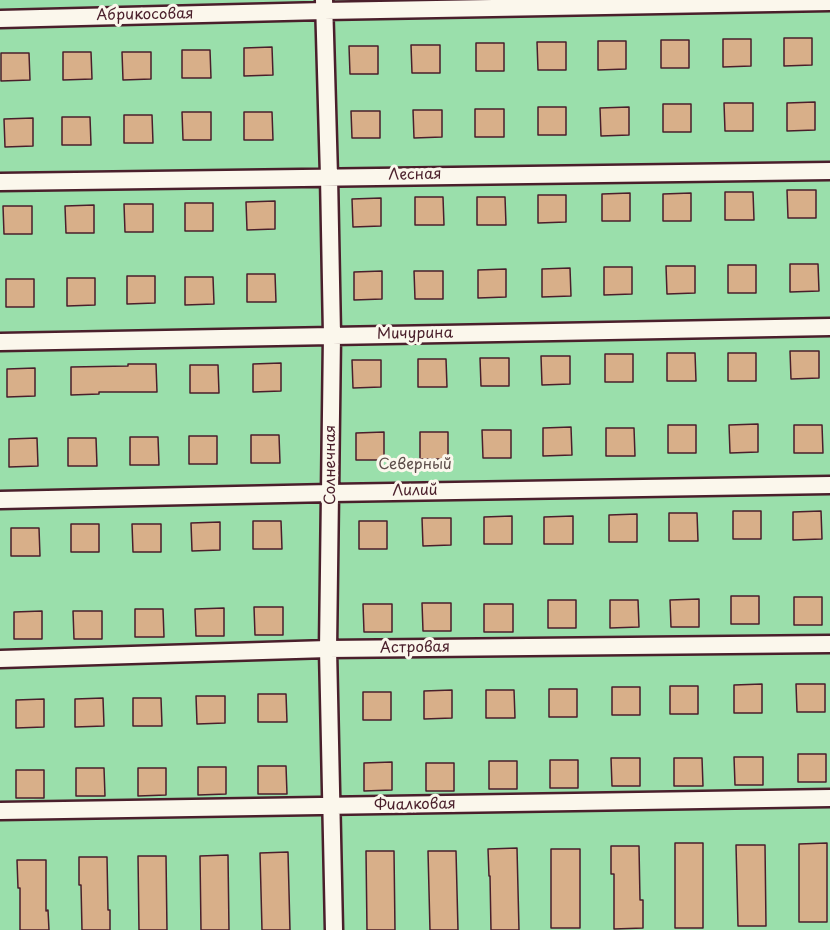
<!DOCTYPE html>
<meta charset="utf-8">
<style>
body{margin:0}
canvas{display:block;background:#f4e9d8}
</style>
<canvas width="830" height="930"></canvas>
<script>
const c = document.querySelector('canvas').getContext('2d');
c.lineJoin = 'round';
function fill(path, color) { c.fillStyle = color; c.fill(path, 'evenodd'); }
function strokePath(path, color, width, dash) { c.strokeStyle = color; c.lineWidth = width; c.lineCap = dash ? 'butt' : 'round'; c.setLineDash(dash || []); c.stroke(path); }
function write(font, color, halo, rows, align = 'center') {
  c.font = font + ' "Playpen Sans",sans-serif'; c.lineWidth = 6; c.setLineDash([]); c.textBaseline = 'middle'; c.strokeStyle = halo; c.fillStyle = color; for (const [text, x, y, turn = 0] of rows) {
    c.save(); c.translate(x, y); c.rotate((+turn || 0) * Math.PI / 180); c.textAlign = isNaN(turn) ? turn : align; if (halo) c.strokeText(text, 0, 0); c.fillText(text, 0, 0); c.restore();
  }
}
const green = new Path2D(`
 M0,0H830V930H0Z`);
const building = new Path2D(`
 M784,38H812V65L784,66Z
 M723,39H751V66L723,67Z
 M661,40H689V68H661Z
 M598,41H626V69L598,70Z
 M537,42H566V70H538Z
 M476,43H504V71H476Z
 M411,45H440V73H412Z
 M349,46H378V74H350Z
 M272,47L273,75L244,76V48Z
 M182,50H210L211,78H182Z
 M63,52H91L92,79L63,80Z
 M122,52H151V79L123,80Z
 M1,53H29L30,80L1,81Z
 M815,102V130L787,131V103Z
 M724,103H753V131H725Z
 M663,104H691V132H663Z
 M538,107H566V135H538Z
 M629,107V135L601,136L600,108Z
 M475,109H504V137H475Z
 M413,110H442V137L414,138Z
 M351,111H380V138H352Z
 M182,112H211V140H183Z
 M244,112H272L273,140H244Z
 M124,115H152L153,143H124Z
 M62,117H90L91,145H62Z
 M33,118V146L5,147L4,119Z
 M787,190H816V218H788Z
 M725,192H753L754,220H725Z
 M630,193V221H602V194Z
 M691,193V221H663V194Z
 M538,195H566V222L538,223Z
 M415,197H443L444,225H415Z
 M477,197H505L506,225H477Z
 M381,198V226L353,227L352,199Z
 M275,201V229L247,230L246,202Z
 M185,203H213V231H185Z
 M124,204H153V232H125Z
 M94,205V233H66L65,206Z
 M3,206H32V234H4Z
 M790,264H818L819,291L790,292Z
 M728,265H756V293H728Z
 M666,266H695V293L667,294Z
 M604,267H632V294L604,295Z
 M570,268L571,296L542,297V269Z
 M506,269V297L478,298V270Z
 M382,271V299L354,300V272Z
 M414,271H443V299H415Z
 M247,274H275L276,302H247Z
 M127,276H155V303L127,304Z
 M185,277H213L214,304L185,305Z
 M67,278H95V305L67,306Z
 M6,279H34V307H6Z
 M790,351H819V378L791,379Z
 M667,353H695L696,381H667Z
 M728,353H756V381H728Z
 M605,354H633V382H605Z
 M541,356H570V384L542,385Z
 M480,358H509V386H481Z
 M418,359H446L447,387H418Z
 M352,360H381V387L353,388Z
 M281,363V391L253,392V364Z
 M128,364H156L157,392H99V394L71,395V367L128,366Z
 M190,365H218L219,393H190Z
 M35,368V396L7,397V369Z
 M758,424V452L730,453L729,425Z
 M668,425H696V453H668Z
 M794,425H822L823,453H794Z
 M571,427L572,455L543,456V428Z
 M606,428H634L635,456H606Z
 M482,430H511V458H483Z
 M384,432V460H356V433Z
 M420,432H448V459H420Z
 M251,435H279L280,463H251Z
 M189,436H217V464H189Z
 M130,437H158L159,465H130Z
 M37,438L38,466L9,467V439Z
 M68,438H96L97,466H68Z
 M733,511H761V539H733Z
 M821,511L822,539L793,540V512Z
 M669,513H697L698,541H669Z
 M637,514V542H609V515Z
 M512,516V544H484V517Z
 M573,516V544H544V517Z
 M422,518H451V545L423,546Z
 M253,521H281L282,549H253Z
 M359,521H387V549H359Z
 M220,522V550L192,551L191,523Z
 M71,524H99V552H71Z
 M132,524H161V552H133Z
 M11,528H39L40,556H11Z
 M731,596H759V624H731Z
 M794,597H822V625H794Z
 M699,599V627H671L670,600Z
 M548,600H576V628H548Z
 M610,600H638L639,627L610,628Z
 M422,603H451V631H423Z
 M363,604H392V632H364Z
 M484,604H513V632H484Z
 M254,607H283V635H255Z
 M224,608V636H196L195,609Z
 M135,609H163L164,637H135Z
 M42,611V639H14V612Z
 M73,611H102V639H74Z
 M762,684V713H734V685Z
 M796,684H825V712H797Z
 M670,686H698V714H670Z
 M612,687H640V715H612Z
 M549,689H577V717H549Z
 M452,690V718L424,719V691Z
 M486,690H514L515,718H486Z
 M363,692H391V720H363Z
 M258,694H286L287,722H258Z
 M196,696H225V723L197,724Z
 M103,698L104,726L75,727V699Z
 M133,698H161L162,726H133Z
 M44,699V727L16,728V700Z
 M798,754H826V782H798Z
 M734,757H763V785H735Z
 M611,758H640V786H612Z
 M674,758H702L703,786H674Z
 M550,760H578V788H550Z
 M489,761H517V789H489Z
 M392,762V790L364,791V763Z
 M426,763H454V791H426Z
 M258,766H286L287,794H258Z
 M198,767H226V794L198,795Z
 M76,768H104L105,796H76Z
 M138,768H166V795L138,796Z
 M16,770H44V798H16Z
 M675,843H703V928H675Z
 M827,843V922H799V844Z
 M736,845H765L766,926H738Z
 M611,846H639L640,900H643V928L614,929V874H611Z
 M517,848L519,930H491L490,876H489L488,849Z
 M551,849H580V928H551Z
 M366,851H394L395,930H367Z
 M428,851H456L458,930H430Z
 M288,852L290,930H262L260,853Z
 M228,855L229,930H201L200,856Z
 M138,856H166L167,930H139Z
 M79,857H107L108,910H110V930H82L81,885H79Z
 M17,860H46V911L48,910L49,930H20V888H18Z`);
const minor = new Path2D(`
 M324,0L329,176L332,335L328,649L334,930
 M0,19L324,11L830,2
 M0,182L830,171
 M0,342L830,327
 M0,500L331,493L830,485
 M0,659L328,649L830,644
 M0,811L830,798`);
const streetNames = [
 ["Абрикосовая",145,15,-1],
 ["Лесная",415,175,-1],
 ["Мичурина",415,334,-1],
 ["Солнечная",331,465,-90],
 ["Лилий",415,491,-1],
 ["Астровая",415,648,-1],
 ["Фиалковая",415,805,-1]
];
const parkNames = [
 ["Северный",415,465]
];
fill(green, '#9adfab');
fill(building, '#d8af89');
strokePath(building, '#4a1f2b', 1.5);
strokePath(minor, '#4a1f2b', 21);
strokePath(minor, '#fbf7ec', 16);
write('15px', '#4a1f2b', '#fbf7ec', streetNames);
write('15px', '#5e4f4b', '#fbf7ec', parkNames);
</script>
